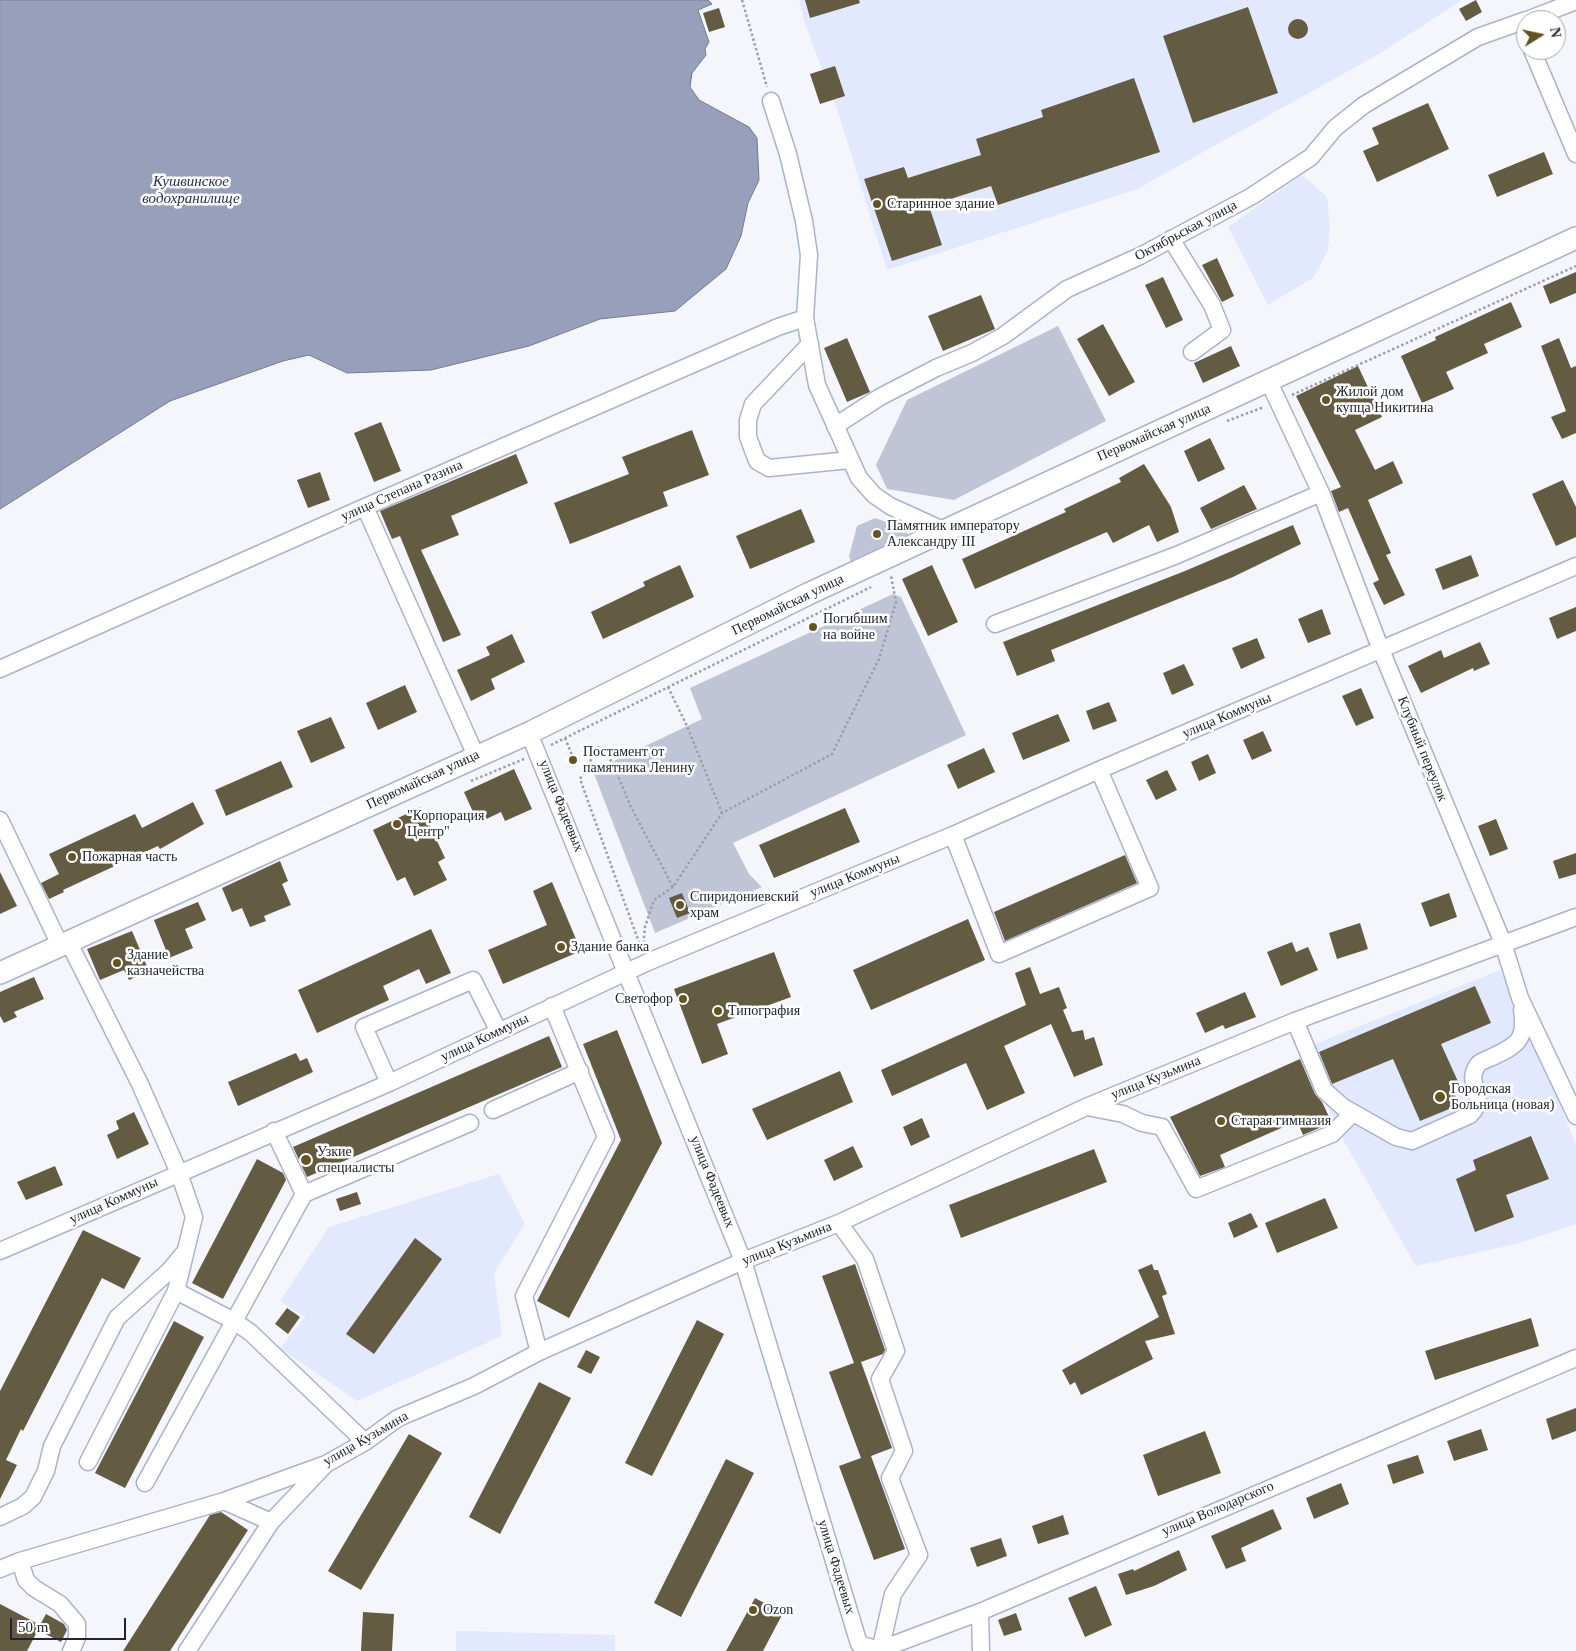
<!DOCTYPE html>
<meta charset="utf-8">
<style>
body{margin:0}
#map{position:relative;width:1576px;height:1651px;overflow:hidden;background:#f4f6fc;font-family:Georgia,serif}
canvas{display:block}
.north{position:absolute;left:1516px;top:10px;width:50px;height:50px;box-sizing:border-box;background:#fff;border:1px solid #a7a8ac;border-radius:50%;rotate:80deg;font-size:14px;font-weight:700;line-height:20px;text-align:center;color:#22252f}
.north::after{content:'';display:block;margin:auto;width:18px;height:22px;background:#625522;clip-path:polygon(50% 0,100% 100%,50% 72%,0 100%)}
.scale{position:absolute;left:10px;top:1618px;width:116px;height:22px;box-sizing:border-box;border:2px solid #22252f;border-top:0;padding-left:6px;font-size:15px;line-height:18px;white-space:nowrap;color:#22252f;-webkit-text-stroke:4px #fff;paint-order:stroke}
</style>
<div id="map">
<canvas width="1576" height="1651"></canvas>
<div class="north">N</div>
<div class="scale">50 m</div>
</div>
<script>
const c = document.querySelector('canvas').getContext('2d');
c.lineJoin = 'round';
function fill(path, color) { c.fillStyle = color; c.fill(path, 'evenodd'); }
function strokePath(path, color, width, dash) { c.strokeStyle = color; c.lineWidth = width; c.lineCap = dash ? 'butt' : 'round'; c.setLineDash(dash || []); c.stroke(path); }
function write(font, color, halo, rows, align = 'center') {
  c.font = font + ' Georgia,serif'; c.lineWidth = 5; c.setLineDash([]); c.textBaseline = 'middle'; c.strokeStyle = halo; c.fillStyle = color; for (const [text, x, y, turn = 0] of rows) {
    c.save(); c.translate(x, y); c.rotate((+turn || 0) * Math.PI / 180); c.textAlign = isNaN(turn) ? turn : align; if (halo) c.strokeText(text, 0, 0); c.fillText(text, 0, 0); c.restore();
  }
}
const built = new Path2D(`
 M799,0H1462L1379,54L1137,189L887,270L838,112L804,21Z
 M1302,175L1327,197L1330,226L1328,250L1314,277L1268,305L1228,227Z
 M1505,968L1576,1145V1224L1516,1244L1416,1266L1347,1147L1300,1050Z
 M499,1174L525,1224L494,1273L502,1336L357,1401L280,1348L305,1317L280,1301L329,1227Z
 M456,1631L615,1635V1651H456Z`);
const green = new Path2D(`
 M1058,326L1106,421L954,500L887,489L876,465L907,400Z
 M875,518L905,529L909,537L852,564L849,556L857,526Z
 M893,594L901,597L966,735L733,843L749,874L762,887L655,933L593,771L702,719L690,688Z`);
const water = new Path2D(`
 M0,0H708L712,4L698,10L709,42L705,49L706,55L692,73L690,87L699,100L749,127L757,138L759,180L748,203L741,236L726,269L675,311L600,319L529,346L431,370L347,373L309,355L283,361L170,401L0,509Z`);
const building = new Path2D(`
 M805,0H859L860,3L810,18Z
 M1476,0L1482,12L1466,21L1459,9Z
 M1248,7L1278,93L1193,123L1163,36Z
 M719,8L725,27L709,32L703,13Z
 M1288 29a10 10 0 1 1 20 0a10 10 0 1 1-20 0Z
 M835,66L845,96L820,104L810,74Z
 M1134,78L1160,152L998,205L991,186L929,206L942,245L892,261L864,179L904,167L908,178L981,155L976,139L1043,117L1041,110Z
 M1428,103L1449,149L1377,182L1363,151L1379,144L1372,128Z
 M1544,152L1553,174L1497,197L1488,175Z
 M1217,258L1234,296L1222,302L1202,265Z
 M1576,272V293L1550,304L1543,286Z
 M1163,277L1183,320L1166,328L1145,285Z
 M981,295L995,329L943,351L928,316Z
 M1511,302L1522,327L1484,344L1488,353L1446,372L1454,389L1422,403L1401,356L1436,340L1435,337Z
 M1103,324L1135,382L1109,396L1077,339Z
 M847,338L870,392L847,402L824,348Z
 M1559,338L1571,368L1576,366V433L1562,439L1551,417L1566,411L1541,346Z
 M1231,346L1240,366L1203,383L1194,363Z
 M1358,366L1382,417L1355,430L1375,470L1393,461L1403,483L1368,500L1391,553L1386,555L1405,595L1384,605L1373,583L1379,580L1348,508L1339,512L1331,491L1341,487L1296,396Z
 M381,422L401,471L374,482L354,433Z
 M692,430L709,475L663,492L668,506L570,544L554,503L629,474L622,457Z
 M1210,438L1225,469L1198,482L1184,451Z
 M516,454L528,483L451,516L459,535L421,550L461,635L443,642L400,536L392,539L380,511Z
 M1144,464L1171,507L1179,532L1157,542L1149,525L1113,543L1107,532L975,589L962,559L1066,512L1064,509L1121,482L1119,478Z
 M320,472L330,500L308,508L297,480Z
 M1563,480L1576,507V537L1556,546L1532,494Z
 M1244,485L1257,509L1211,529L1200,508Z
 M801,509L815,542L750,569L736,536Z
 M1293,525L1301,544L1233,577L1051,650L1055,661L1017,676L1003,642L1185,571Z
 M1471,555L1479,576L1443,590L1435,569Z
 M680,565L694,597L603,639L591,612L645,586L643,582Z
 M932,565L958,622L928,636L902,579Z
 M1576,607V631L1557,639L1549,618Z
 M1322,609L1331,634L1308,643L1298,619Z
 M512,634L525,662L491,679L495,689L471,701L457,670L490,655L486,647Z
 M1257,638L1265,658L1241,669L1232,648Z
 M1480,642L1490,664L1474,671L1473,668L1421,693L1408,666L1441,650L1444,658Z
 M1184,664L1194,685L1172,695L1163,673Z
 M405,685L417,712L378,730L366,703Z
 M1361,688L1374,718L1356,726L1342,696Z
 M1109,702L1117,721L1093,730L1086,711Z
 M1058,714L1070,741L1023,760L1012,733Z
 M331,717L345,748L311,763L297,731Z
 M1263,731L1272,751L1252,760L1243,740Z
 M984,748L995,772L958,789L947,765Z
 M1208,754L1216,773L1199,781L1191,762Z
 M281,761L293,787L226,816L215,790Z
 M514,769L532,809L505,821L501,812L478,823L464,792Z
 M1167,770L1177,790L1156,800L1146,780Z
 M193,802L204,824L160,849L158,846L63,890L64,892L49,899L41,883L59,874L49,854L135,814L142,828Z
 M421,807L445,858L438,862L447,880L414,896L405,877L397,881L373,830Z
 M845,808L860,842L774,878L759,845Z
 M1496,819L1508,849L1490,856L1478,826Z
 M1576,853V874L1559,879L1553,861Z
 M1125,855L1137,883L1005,941L994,912Z
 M280,861L288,881L282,884L291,905L264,916L266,921L250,927L242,908L232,912L222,888Z
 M0,872L17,906L0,914Z
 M552,882L581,951L503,984L488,950L547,925L533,891Z
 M682,893L690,913L677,918L669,898Z
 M1449,893L1457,917L1430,927L1421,903Z
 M198,902L206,920L185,929L193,948L169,958L154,920Z
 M968,919L985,960L871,1010L853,970Z
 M1360,923L1368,949L1337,959L1329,933Z
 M431,929L451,973L426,984L419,969L383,986L389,1000L317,1033L298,990Z
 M132,931L149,971L129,980L124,970L100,980L87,949Z
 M1292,942L1296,952L1308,947L1318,970L1281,986L1267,952Z
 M774,952L791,997L717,1024L728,1054L702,1064L674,989Z
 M1030,967L1040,994L1059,987L1067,1008L1063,1010L1072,1032L1083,1030L1085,1040L1094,1037L1103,1065L1074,1077L1051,1024L1004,1046L1025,1093L987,1110L966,1063L892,1096L881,1070L1026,1005L1015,973Z
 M34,977L44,999L14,1012L17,1017L4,1023L0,1016V992Z
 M1475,986L1491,1023L1441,1044L1460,1086L1453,1089L1459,1105L1420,1121L1393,1059L1332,1084L1319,1052Z
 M1245,992L1256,1017L1225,1029L1223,1025L1205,1033L1196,1013Z
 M617,1030L662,1143L569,1318L537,1301L621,1140L583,1044Z
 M549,1036L562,1067L307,1177L293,1147Z
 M296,1053L300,1061L307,1058L313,1072L238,1106L228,1082Z
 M1300,1059L1315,1094L1322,1102L1331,1121L1326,1125L1303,1135L1297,1121L1220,1155L1225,1167L1200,1176L1170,1117Z
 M840,1071L853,1102L767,1140L752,1109Z
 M134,1112L149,1144L117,1159L107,1135L119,1129L116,1121Z
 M922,1118L930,1137L911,1146L903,1127Z
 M1531,1136L1549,1179L1506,1195L1514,1217L1475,1232L1456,1179L1476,1170L1473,1160Z
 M853,1146L863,1167L834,1181L824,1160Z
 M1094,1149L1107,1182L961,1238L949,1205Z
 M257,1159L283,1173L286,1180L223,1299L192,1283Z
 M55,1166L63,1185L26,1200L17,1182Z
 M357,1192L361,1204L340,1211L336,1199Z
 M1325,1198L1338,1228L1277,1253L1265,1223Z
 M1251,1213L1258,1227L1234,1238L1228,1223Z
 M83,1230L141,1258L124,1289L102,1278L23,1431L21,1429L6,1460L17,1465L0,1499V1391Z
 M415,1238L442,1259L374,1354L346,1334Z
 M855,1264L885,1350L883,1354L861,1362L892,1448L871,1456L905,1549L874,1560L839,1466L861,1458L829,1372L854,1363L822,1276Z
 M1152,1264L1154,1270H1158L1167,1294L1162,1296L1175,1334L1145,1341L1153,1359L1081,1395L1075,1382L1070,1385L1062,1370L1159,1317L1138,1270Z
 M287,1308L300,1317L288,1334L275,1324Z
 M1531,1318L1539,1346L1435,1380L1425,1351Z
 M697,1320L724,1334L652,1476L625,1463Z
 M174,1321L204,1337L125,1488L95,1473Z
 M586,1350L600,1357L591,1374L577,1367Z
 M539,1382L571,1398L500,1534L469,1517Z
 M1576,1408V1431L1552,1440L1546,1419Z
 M1481,1429L1488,1450L1454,1461L1447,1441Z
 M1205,1431L1221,1473L1158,1496L1143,1455Z
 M409,1434L442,1453L361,1590L328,1571Z
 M1418,1455L1424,1473L1393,1484L1387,1465Z
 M726,1459L754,1473L681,1617L654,1603Z
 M1341,1483L1349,1504L1314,1519L1306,1498Z
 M1273,1509L1282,1529L1241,1548L1246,1561L1226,1569L1211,1536Z
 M221,1512L248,1530L170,1651H123L210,1515Z
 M1063,1515L1069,1534L1038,1544L1032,1526Z
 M1001,1538L1007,1556L977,1567L970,1548Z
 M1179,1550L1187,1570L1154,1586L1126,1595L1118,1574L1133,1569L1134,1571Z
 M1096,1586L1112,1625L1085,1637L1068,1598Z
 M755,1598L783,1613L763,1651H726Z
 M0,1604L40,1625L46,1614L64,1624L67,1630L61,1642L38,1630L27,1651H0Z
 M363,1612L394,1614L392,1651H361Z
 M1016,1613L1022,1630L1004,1636L998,1620Z`);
const path = new Path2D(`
 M742,0L767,87
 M1292,395L1576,266
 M1227,421L1264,407
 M668,687L687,726L722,813
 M565,738L572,755
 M551,745L871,587
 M471,781L524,759
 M641,948L580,779L599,746L612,762L631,807L673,887
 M643,948L645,927L654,900L673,887L722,813L832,754L879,659L896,602L891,576`);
const minor = new Path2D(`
 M1527,20L1576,1
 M1532,50L1576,154
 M771,101L788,154L804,221L809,255L805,318L817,385L859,478L874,495L890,506L945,531
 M1171,239L1212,305L1222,330L1192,352
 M810,344L753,404L748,420V437L757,461L769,468L850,460
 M1269,382L1321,493L1381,650L1503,943L1520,998L1576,1116
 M835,426L880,397L936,368L972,353L1003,336L1067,289L1140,256L1252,196L1311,157L1335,128L1364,105L1478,37L1526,20
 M365,507L476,756
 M995,624L1177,555L1321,493
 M0,669L365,507L778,327L805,318
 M529,733L743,1261L859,1644
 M0,820L60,945
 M953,835L999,954L1150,888L1099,770
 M68,941L140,1084L179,1173L194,1217L176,1291L234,1321L251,1333L365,1442
 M1295,1021L1324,1090L1343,1107L1396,1137L1412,1141L1470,1115C1490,1095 1464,1085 1477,1066C1479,1062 1485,1060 1490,1058C1516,1046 1527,1041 1522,1010
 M389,1083L364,1027L473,980L499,1032
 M1087,1107L1123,1114L1142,1123L1162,1127L1196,1189L1332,1134L1353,1113
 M493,1110L580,1071
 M304,1194L470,1123
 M839,1223L865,1259L896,1351L880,1379L904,1451L890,1478L919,1555L893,1594L880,1651
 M0,1251L389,1083L648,962L953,835L1099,770L1576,566
 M539,1352L524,1296L606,1137L552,1006
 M88,1462L176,1291
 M145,1483L304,1194L274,1131
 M224,1501L271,1522
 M0,1517L23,1506L33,1497L46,1471L52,1446L117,1318L169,1271L184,1253
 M20,1561L26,1580L34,1588L60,1604L77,1624V1638L71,1651
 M0,1569L20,1561L224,1501L326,1464L365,1442L398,1418L474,1386L539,1352L743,1261L839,1223L1086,1107L1295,1021L1576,917
 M980,1612L981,1651
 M859,1644L879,1650L980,1612L1576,1358
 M187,1651L271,1522L325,1465`);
const major = new Path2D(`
 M0,973L529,733L808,594L1576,238`);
const markers = [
 [877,204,5,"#625522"],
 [1326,400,5,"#625522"],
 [877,534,5,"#625522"],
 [813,627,5,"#625522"],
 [573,760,5,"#625522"],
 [397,824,5,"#625522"],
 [72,857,5,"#625522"],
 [680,905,5,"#625522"],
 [561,947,5,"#625522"],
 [117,963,5,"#625522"],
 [683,999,5,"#625522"],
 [718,1011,5,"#625522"],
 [1440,1097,6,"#625522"],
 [1221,1121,5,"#625522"],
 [306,1160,6,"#625522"],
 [753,1610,5,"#625522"]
];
const poiNames = [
 ["Старинное здание",887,204],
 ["Жилой дом",1336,392],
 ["купца Никитина",1336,408],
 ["Памятник императору",887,526],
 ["Александру III",887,542],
 ["Погибшим",823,619],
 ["на войне",823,635],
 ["Постамент от",583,752],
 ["памятника Ленину",583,768],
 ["\"Корпорация",407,816],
 ["Центр\"",407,832],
 ["Пожарная часть",82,857],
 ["Спиридониевский",690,897],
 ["храм",690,913],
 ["Здание банка",571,947],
 ["Здание",127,955],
 ["казначейства",127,971],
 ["Светофор",673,999,"right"],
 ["Типография",728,1011],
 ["Городская",1451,1089],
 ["Больница (новая)",1451,1105],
 ["Старая гимназия",1231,1121],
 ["Узкие",317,1152],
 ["специалисты",317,1168],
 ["Ozon",763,1610]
];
const streetNames = [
 ["Октябрьская улица",1186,231,-28],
 ["Первомайская улица",1154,433,-24],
 ["улица Степана Разина",402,491,-24],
 ["Первомайская улица",788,605,-26],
 ["улица Коммуны",1227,716,-23],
 ["Клубный переулок",1422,749,68],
 ["Первомайская улица",423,780,-25],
 ["улица Фадеевых",561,806,68],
 ["улица Коммуны",855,876,-22],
 ["улица Коммуны",485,1038,-25],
 ["улица Кузьмина",1156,1078,-22],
 ["улица Фадеевых",712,1182,68],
 ["улица Коммуны",114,1201,-24],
 ["улица Кузьмина",787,1244,-22],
 ["улица Кузьмина",366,1439,-30],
 ["улица Володарского",1218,1509,-23],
 ["улица Фадеевых",836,1567,73]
];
const waterNames = [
 ["Кушвинское",191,182],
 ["водохранилище",191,199]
];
fill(built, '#e2e8fe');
fill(green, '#bfc5d6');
fill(water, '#989fba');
strokePath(water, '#757a90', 1);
fill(building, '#635c42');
strokePath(minor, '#aab2ce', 19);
strokePath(major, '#aab2ce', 24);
strokePath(path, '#9c9fa6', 2.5, [2.5, 2.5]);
strokePath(minor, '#fff', 16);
strokePath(major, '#fff', 21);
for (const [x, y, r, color] of markers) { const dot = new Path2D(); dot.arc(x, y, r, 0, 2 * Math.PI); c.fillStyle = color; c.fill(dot); strokePath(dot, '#fff', 2); }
write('14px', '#22252f', '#fff', poiNames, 'left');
write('14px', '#22252f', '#fff', streetNames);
write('italic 15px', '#252d54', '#fff', waterNames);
</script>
